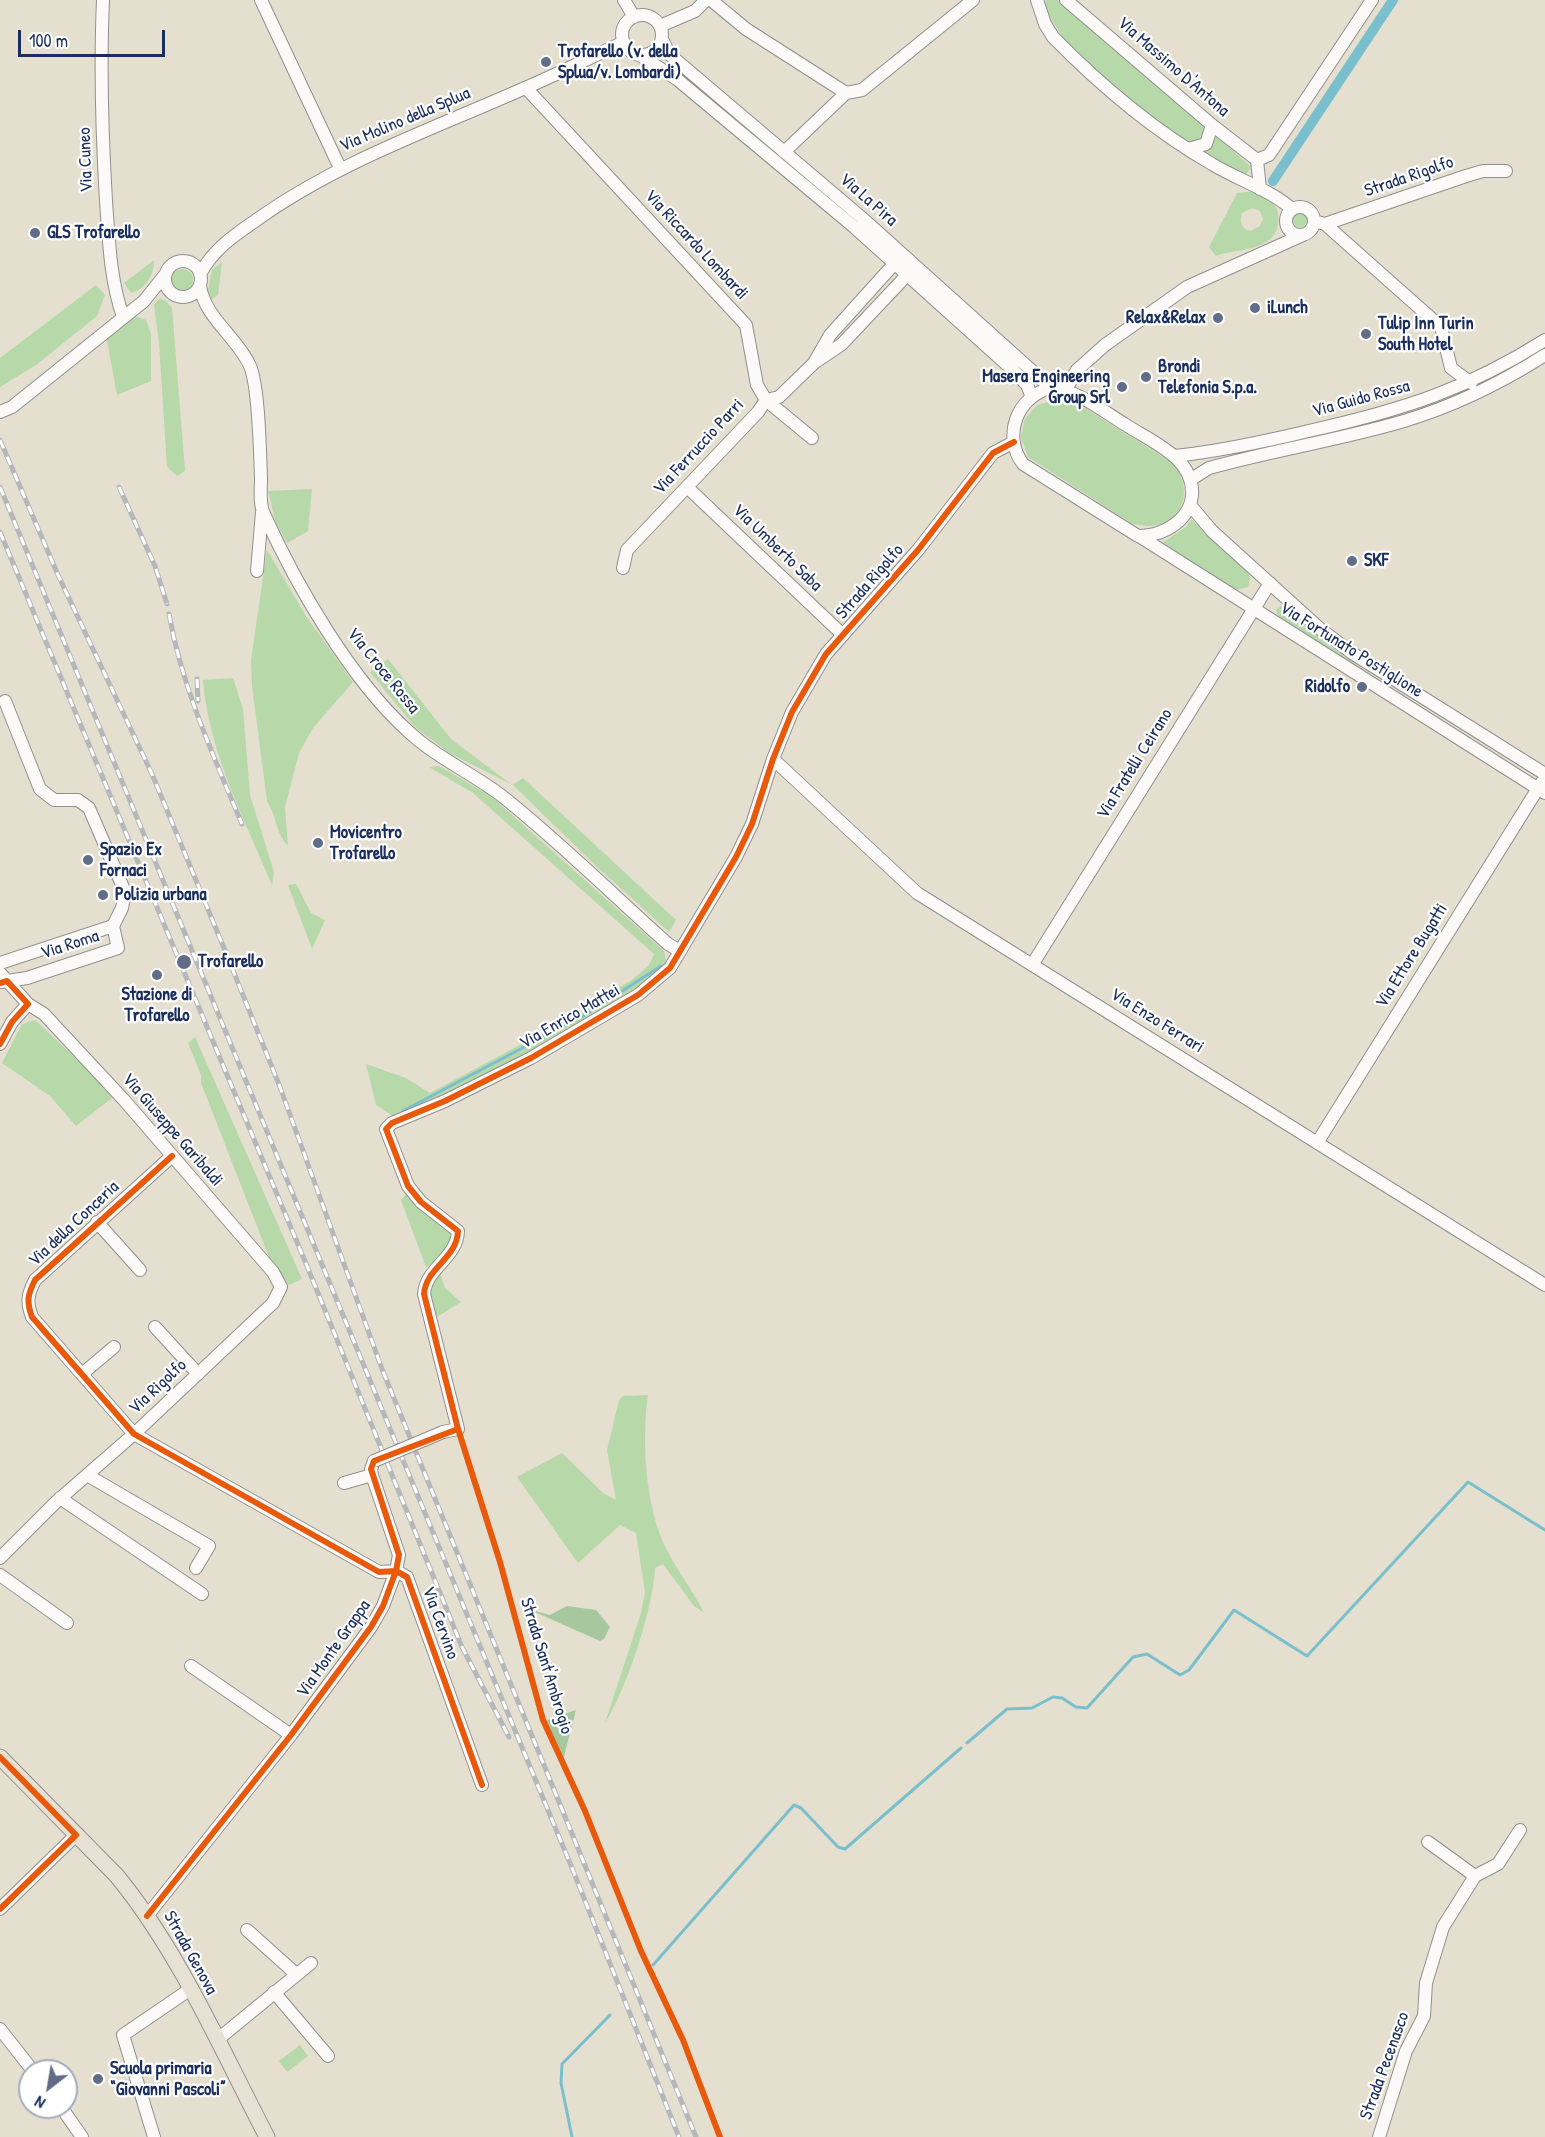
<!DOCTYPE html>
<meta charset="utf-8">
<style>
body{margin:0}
#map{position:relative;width:1545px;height:2137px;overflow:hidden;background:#e4dfcf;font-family:"Patrick Hand",sans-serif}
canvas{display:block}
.north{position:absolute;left:18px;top:2059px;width:60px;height:60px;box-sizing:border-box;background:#fff;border:2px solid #a4acbf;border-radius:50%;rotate:211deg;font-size:16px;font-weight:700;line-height:24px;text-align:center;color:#1b2f5e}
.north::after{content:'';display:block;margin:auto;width:21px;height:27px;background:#616d86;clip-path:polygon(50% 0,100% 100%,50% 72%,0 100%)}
.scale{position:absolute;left:18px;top:30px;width:147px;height:27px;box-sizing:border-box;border:3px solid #1b2f5e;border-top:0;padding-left:8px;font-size:18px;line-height:21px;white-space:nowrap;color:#1b2f5e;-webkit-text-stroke:4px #fff;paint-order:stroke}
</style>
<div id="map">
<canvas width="1545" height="2137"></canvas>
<div class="north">N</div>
<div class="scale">100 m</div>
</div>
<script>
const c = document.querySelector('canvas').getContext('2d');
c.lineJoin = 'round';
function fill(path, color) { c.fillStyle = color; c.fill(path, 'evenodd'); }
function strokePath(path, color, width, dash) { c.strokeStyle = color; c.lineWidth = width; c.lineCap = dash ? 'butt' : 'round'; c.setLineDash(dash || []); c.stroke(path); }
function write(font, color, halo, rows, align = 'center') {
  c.font = font + ' "Patrick Hand",sans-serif'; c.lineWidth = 4.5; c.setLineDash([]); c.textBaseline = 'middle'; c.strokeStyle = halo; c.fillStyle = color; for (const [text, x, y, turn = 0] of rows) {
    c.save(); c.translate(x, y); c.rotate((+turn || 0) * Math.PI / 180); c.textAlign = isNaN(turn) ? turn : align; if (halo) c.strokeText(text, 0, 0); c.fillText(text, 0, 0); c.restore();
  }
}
const green = new Path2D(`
 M1046,0H1059L1203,125L1205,139L1189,144C1135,108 1072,66 1044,5Z
 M1214,134L1251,167L1245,176L1201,153L1211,144Z
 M1255,191C1260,194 1267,197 1271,201C1283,212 1280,234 1266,242C1252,251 1232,250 1216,256L1209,247L1237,193ZM1252,208L1260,211L1263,219L1260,226L1250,231C1241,228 1239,221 1242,213Z
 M1293 220a7 7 0 1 1 14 0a7 7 0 1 1-14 0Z
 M154,260C154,275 146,289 131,293L124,283Z
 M222,262L218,295L209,301L207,296L212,270Z
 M171 280a11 11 0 1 1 22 0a11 11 0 1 1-22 0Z
 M96,285L105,295L97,316L36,365L0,387V358Z
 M159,299L165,300L172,308L185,471L177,476L167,467L159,343L154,305Z
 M134,316L146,320L151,334V381L117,395L106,335Z
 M1063,397L1075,402L1173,463C1200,498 1174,537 1131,523L1028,457L1021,437L1025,419L1037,405Z
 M312,489L308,531L287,543L276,523L268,491Z
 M1191,519L1248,572L1250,578L1248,587L1236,590L1162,543L1186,527Z
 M267,550L306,616L353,682L313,728L299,753L285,807L288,846C275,832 277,816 267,801L252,686L251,660Z
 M1282,605L1330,646L1367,672L1366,674L1279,618L1276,610Z
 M388,659L451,739L512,785L523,778L676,920L669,932L595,865L513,785L449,753L415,727L370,672Z
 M233,678L243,709L250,795L274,872L272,885C244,818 209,753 203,680Z
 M439,766L492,797L664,951L667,967C636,994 602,1012 567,1031C510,1063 453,1093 393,1116L376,1105L366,1064L406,1078L430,1093L533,1038L632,980L649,965L654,954L473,793L429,767Z
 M296,884L311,913L325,920L312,949L288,885Z
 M35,1020L84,1066L112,1098L76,1126L50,1096L2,1063L22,1024Z
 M195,1037L302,1279L289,1285L271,1262L201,1083V1075L188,1043Z
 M406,1194L440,1217L452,1233C448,1247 441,1260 426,1267L401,1200Z
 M439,1270L445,1288L461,1302L437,1317L427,1295Z
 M648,1395C642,1438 645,1491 659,1532C669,1561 691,1586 704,1613L694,1606L663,1564L655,1568C653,1609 627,1688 605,1723L641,1613L645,1592L636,1533L620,1525L578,1563L517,1477L562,1453L603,1493L616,1500L607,1450L619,1400L623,1396Z
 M300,2045L308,2056L287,2072L279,2061Z`);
const forest = new Path2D(`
 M567,1606L596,1610L610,1627L604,1639L600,1641L528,1609L550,1615Z
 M576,1710L563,1760L545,1721Z`);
const stream = new Path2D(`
 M403,1111L585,1015L661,966
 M967,1743L1007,1709L1032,1708L1053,1697L1062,1698L1076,1707L1087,1708L1133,1657L1147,1654L1180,1675L1189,1670L1234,1610L1307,1656L1468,1482L1545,1530
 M653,1965L794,1805L801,1808L838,1847L845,1849L961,1748
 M572,2137L561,2083L562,2064L610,2015`);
const canal = new Path2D(`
 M1273,181L1393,0`);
const minor = new Path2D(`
 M103,0C100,67 102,134 106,201C109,241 110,279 123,317
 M261,0L340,168
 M624,0L634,17
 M711,0L746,29L846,93L862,90L973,0
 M1037,0L1045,24L1053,37C1100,85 1153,130 1212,164C1238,180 1269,189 1292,209
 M1066,0L1212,125L1257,160L1260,189
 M622 35a20 20 0 1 1 40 0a20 20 0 1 1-40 0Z
 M660,26L695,11L706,0
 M662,39L669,54L689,71L861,217L1051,388
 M638,54L678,80L853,226L1013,370L1027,385L1032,397
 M526,88L746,325L757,385L766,400L812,438
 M1188,149L1206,144L1212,125
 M784,152L846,93
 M1257,160L1269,155L1372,0
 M1286 221a14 14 0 1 1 28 0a14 14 0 1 1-28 0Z
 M1314,221L1325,224L1441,327L1451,368L1471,383
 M1325,224L1466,176L1483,171H1506
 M165 279a18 18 0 1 1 36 0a18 18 0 1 1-36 0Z
 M895,263L830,335L814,363L842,344L908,274
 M200,274C214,249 232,237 255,221C337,162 433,129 525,88C558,74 591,57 624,42
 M200,286C205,318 237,337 250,366C259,387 260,453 261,478C261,489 259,504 264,514C296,585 351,680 409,732C437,758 472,773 502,796C560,842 613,895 668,944L680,951
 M1051,388C1078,390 1104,412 1126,425C1152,442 1195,458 1192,496C1191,506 1187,513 1180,520C1168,531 1154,536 1138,536L1023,464C1002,436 1017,396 1051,388Z
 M1065,391L1077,370L1105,345L1187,287L1305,234
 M0,412L12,407L144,301L164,276
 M1175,456C1222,451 1267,441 1313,430C1402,410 1468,389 1545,340
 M1190,480L1209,468C1273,450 1340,440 1404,421C1454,406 1501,383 1545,355
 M687,487L843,635
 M1190,505L1212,531L1319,628L1352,653L1545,774
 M1139,536L1545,793
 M623,568L627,550L758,412L766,400L779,397L814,363
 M257,571L262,512
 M5,701L40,789L54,800H78L89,808L125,892L122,908L113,926
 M773,759L917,893L1545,1285
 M0,963L113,926L118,948L27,978L1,982
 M1032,965L1270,583
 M0,973L28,1004L44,1014L124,1100L273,1272L281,1287L273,1303L134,1434L56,1502L0,1558
 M0,1044L12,1022L28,1004
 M1317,1143L1542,782
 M97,1222L140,1270
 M155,1327L198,1374
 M82,1374L114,1347
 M443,1432L458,1429L424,1294C426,1267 457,1259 458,1231L421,1202L408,1186L386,1129L392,1123L445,1101L531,1058L638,995L670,968L736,857L752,824L773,759L792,712L826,654L918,550L993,453L1014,442
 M374,1461L371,1469L372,1475L399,1555L396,1571L407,1577L482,1785
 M87,1475L209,1546L196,1568
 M344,1483L372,1475
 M60,1498L202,1594
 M0,1575L67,1623
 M191,1666L291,1735
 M1428,1842L1475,1876L1498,1864L1520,1830
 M0,1909L76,1835
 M147,1916L291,1735L371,1627L383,1606L396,1571L379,1572L134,1434L32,1317C26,1301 28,1294 35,1280L172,1156
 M247,1930L296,1974
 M274,1992L328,2056
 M0,2029L33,2071
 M217,2040L311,1963
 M61,2107L82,2137
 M154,2137L123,2035L189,1990
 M1379,2137L1406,2051L1424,2016L1426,1983L1443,1927L1475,1876`);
const major = new Path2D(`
 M0,1757L117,1876C180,1953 221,2049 267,2137`);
const rail = new Path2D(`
 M0,440L58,575L152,774L224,948L280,1087L382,1369L696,2137
 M0,487L572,1868L679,2137
 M119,487L155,566L167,604
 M0,532L307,1266L462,1647L509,1737
 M169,614C182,687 213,755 242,824
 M197,679L198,701`);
const minorBridge = new Path2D(`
 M374,1461L443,1432`);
const cycleway = new Path2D(`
 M0,983L7,981L28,1004L12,1022L0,1044
 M458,1429L374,1461L371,1469L399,1555L396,1571L407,1577L482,1785
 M0,1757L76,1835L0,1909
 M147,1916L291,1735L371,1627L383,1606L396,1571L379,1572L134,1434L32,1317C26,1301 28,1294 35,1280L172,1156
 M720,2137L683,2040L641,1951L585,1811L543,1720L500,1562L458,1429L424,1294C426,1267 457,1259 458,1231L421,1202L408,1186L386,1129L392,1123L445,1101L531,1058L638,995L670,968L736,857L752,824L773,759L792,712L826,654L918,550L993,453L1014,442`);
const markers = [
 [546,62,6,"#616d86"],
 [35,233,6,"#616d86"],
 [1255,308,6,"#616d86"],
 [1218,318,6,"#616d86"],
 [1366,334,6,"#616d86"],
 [1146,377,6,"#616d86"],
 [1122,387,6,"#616d86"],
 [1352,561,6,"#616d86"],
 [1362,687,6,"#616d86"],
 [318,843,6,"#616d86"],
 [88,860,6,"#616d86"],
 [103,895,6,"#616d86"],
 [184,962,8,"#616d86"],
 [157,975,6,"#616d86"],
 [98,2079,6,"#616d86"]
];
const poiNames = [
 ["Trofarello (v. della",558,52],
 ["Splua/v. Lombardi)",558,73],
 ["GLS Trofarello",47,233],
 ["iLunch",1267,308],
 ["Relax&Relax",1206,318,"right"],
 ["Tulip Inn Turin",1378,324],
 ["South Hotel",1378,345],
 ["Brondi",1158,367],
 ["Telefonia S.p.a.",1158,388],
 ["Masera Engineering",1110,377,"right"],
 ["Group Srl",1110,398,"right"],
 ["SKF",1364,561],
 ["Ridolfo",1350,687,"right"],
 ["Movicentro",330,833],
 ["Trofarello",330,854],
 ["Spazio Ex",100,850],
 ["Fornaci",100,871],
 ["Polizia urbana",115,895],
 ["Trofarello",198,962],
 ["Stazione di",157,995,"center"],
 ["Trofarello",157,1016,"center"],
 ["Scuola primaria",110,2069],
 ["“Giovanni Pascoli”",110,2090]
];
const streetNames = [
 ["Via Massimo D'Antona",1173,67,41],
 ["Via Molino della Splua",405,120,-23],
 ["Via Cuneo",86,160,-92],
 ["Strada Rigolfo",1409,177,-19],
 ["Via La Pira",868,200,41],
 ["Via Riccardo Lombardi",696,245,47],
 ["Via Guido Rossa",1361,399,-15],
 ["Via Ferruccio Parri",699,447,-47],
 ["Via Umberto Saba",777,548,44],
 ["Strada Rigolfo",870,582,-49],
 ["Via Fortunato Postiglione",1351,650,32],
 ["Via Croce Rossa",383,671,51],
 ["Via Fratelli Ceirano",1135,764,-58],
 ["Via Roma",70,945,-18],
 ["Via Ettore Bugatti",1412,956,-58],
 ["Via Enrico Mattei",570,1017,-30],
 ["Via Enzo Ferrari",1157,1021,32],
 ["Via Giuseppe Garibaldi",172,1130,49],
 ["Via della Conceria",74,1224,-43],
 ["Via Rigolfo",158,1387,-43],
 ["Via Cervino",440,1623,70],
 ["Via Monte Grappa",334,1649,-55],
 ["Strada Sant'Ambrogio",546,1666,73],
 ["Strada Genova",190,1953,61],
 ["Strada Pecenasco",1385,2066,-70]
];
fill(green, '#b7d8a8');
fill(forest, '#a7c79e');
strokePath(stream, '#7abfcd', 3);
strokePath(canal, '#7abfcd', 10);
strokePath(minor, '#909090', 14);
strokePath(major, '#909090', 17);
strokePath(minor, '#fbfaf8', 12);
strokePath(major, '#e7e1d3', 15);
strokePath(rail, '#b5b7ba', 5);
strokePath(rail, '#fff', 3, [9]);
strokePath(minorBridge, '#909090', 14, []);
strokePath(minorBridge, '#fbfaf8', 12);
strokePath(cycleway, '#e8590c', 6);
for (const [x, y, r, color] of markers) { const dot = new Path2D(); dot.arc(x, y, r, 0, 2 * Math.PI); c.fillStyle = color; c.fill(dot); strokePath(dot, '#fff', 2); }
write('bold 18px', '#1b2f5e', '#fff', poiNames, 'left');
write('18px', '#1b2f5e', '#fff', streetNames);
</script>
